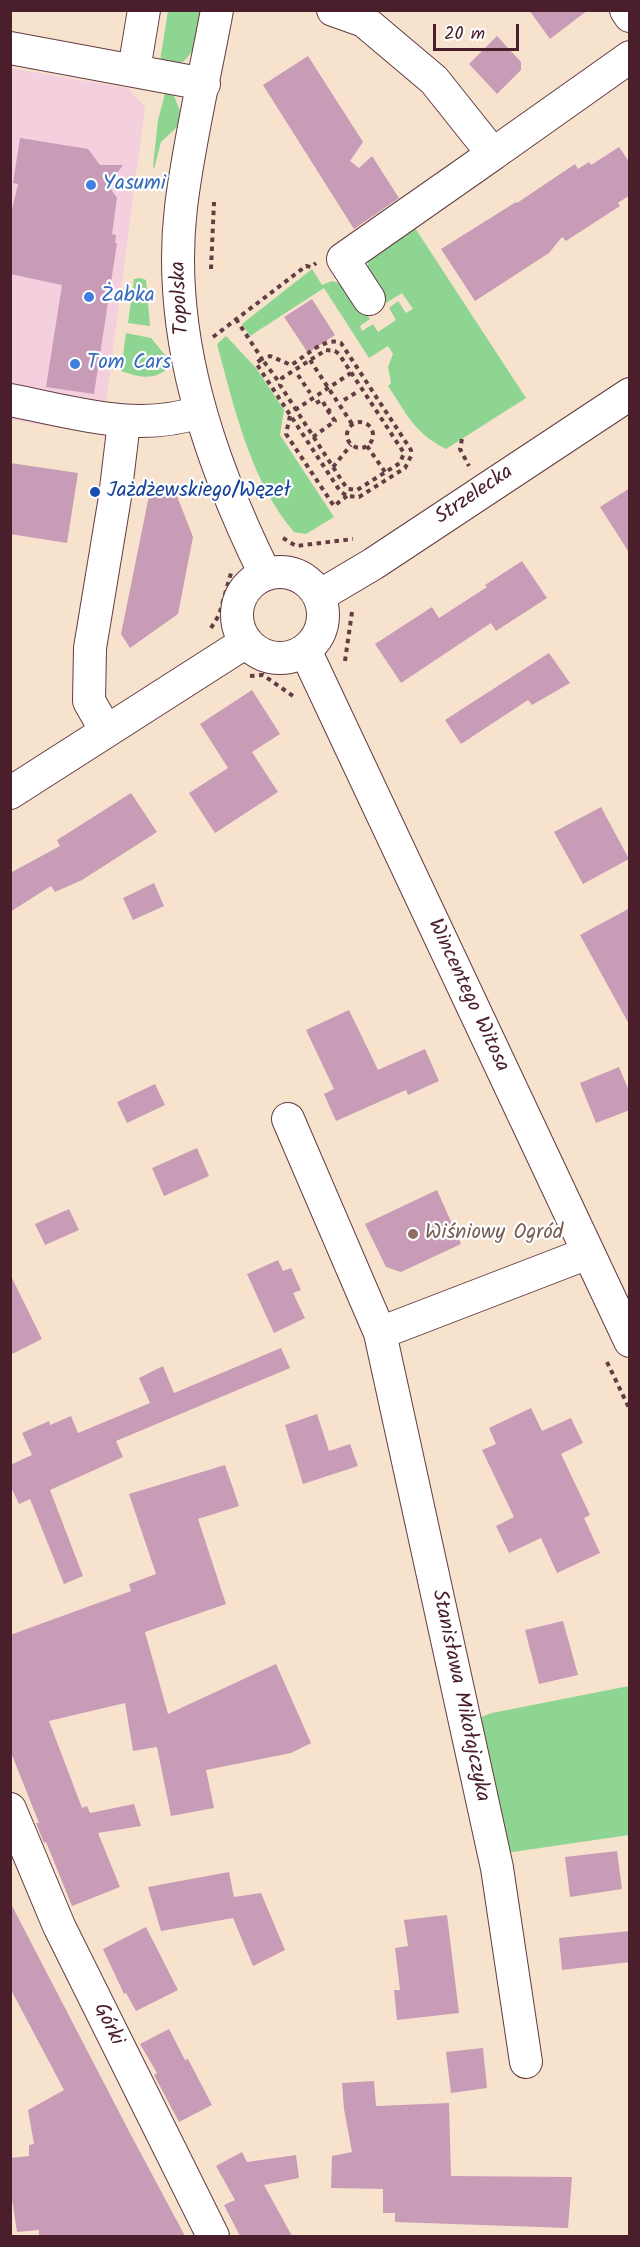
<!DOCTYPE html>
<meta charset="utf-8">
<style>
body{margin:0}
#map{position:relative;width:640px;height:2247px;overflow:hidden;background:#f7e3cd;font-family:Kalam,sans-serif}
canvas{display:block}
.frame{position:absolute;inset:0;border:12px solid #4a1f2b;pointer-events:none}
.scale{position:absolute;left:433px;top:24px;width:86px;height:27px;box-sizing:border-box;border:3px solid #4a1f2b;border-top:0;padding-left:8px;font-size:18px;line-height:21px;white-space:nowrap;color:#4a1f2b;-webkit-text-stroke:4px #fff;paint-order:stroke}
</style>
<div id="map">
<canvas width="640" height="2247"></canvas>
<div class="frame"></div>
<div class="scale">20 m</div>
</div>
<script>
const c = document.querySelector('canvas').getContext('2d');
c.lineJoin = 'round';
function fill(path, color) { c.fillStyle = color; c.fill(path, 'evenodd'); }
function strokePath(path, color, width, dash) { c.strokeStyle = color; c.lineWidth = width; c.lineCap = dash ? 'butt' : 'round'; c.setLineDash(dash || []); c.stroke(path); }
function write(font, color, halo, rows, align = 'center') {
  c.font = font + ' Kalam,sans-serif'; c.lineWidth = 4.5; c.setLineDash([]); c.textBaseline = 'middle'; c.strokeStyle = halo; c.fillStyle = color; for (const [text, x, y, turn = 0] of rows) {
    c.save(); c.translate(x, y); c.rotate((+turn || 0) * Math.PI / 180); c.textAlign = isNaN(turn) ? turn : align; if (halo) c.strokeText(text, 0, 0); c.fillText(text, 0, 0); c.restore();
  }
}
const built = new Path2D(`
 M10,68L128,88L145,107L102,434L11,420Z`);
const green = new Path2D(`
 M168,11H202C198,30 198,54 179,64L160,61Z
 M166,90L174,96L180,111L177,127L161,142L154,169L153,166L158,120Z
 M415,228L526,398L446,449C414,433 407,414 388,386L391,383L388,367L393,354L388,346L369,358L324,288L250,336L242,324L312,269L322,285L332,281L343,284L341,286L352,302L356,299L370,319L360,326L362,331L373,324L378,332L396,320L389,308L398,301L406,313L413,309L402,293L386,303L367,274L369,257Z
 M140,278L146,280L150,326L128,323L134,279Z
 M126,333L151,338L170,361L171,366C154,381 142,378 121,371Z
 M226,336L256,368L284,410L280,435L334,517L306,534L294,532C251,482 234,407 217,344Z
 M629,1686V1835L499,1854L467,1722L492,1713Z`);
const building = new Path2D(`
 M529,10H588L550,39Z
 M497,36L521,62V70L497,94L469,64Z
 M308,56L363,142L350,161L359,168L372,156L399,198L354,229L263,85Z
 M20,138L88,149L100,165H123L108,185L117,198L112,234L116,235L115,243H117L94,394L46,387L62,285L10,274V218L18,184L13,183Z
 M619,147L630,163V195L618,203L620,206L566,241L562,237L549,253L475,301L441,249L516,202L517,203L575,164L578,169L589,162L591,165Z
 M312,299L335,335L308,353L284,317Z
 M10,463L78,473L67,543L10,534Z
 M151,486L175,491L193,537L178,614L130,648L121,634Z
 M630,488V554L600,507Z
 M522,561L547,598L496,631L491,623L401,683L375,644L432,607L439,618L487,587L485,585Z
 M549,653L570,683L532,705L528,700L461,744L445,720Z
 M252,690L280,734L252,752L278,792L215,833L189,793L228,768L200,724Z
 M131,793L157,832L82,880L55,892L51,886L10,912V873L60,846L57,840Z
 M601,807L629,859L583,884L554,832Z
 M154,883L164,906L133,920L123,898Z
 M630,908V1026L580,935Z
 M349,1010L378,1070L425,1049L439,1081L408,1095L406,1090L336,1121L324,1094L334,1089L306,1030Z
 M619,1067L630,1093V1110L596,1123L580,1083Z
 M155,1084L165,1105L127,1123L117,1102Z
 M197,1148L209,1176L164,1196L152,1168Z
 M437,1190L461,1244L401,1272L386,1267L365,1224Z
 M69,1209L79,1230L45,1245L35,1224Z
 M278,1260L283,1271L291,1268L301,1290L293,1293L305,1318L274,1333L247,1274Z
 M10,1274L42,1339L10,1355Z
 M281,1348L290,1368L116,1441L123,1457L50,1490L83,1576L64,1584L30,1499L19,1504L10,1485V1465L32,1455L22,1433L49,1421L50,1425L71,1416L78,1433L150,1403L139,1378L163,1366L174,1393Z
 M531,1408L542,1431L571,1418L583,1443L561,1454L590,1515L584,1518L600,1553L557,1573L541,1538L509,1553L496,1526L514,1517L482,1450L496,1444L489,1428Z
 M317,1414L329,1451L350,1444L358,1466L303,1484L285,1425Z
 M225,1465L239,1506L198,1519L226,1604L145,1632L168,1714L276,1664L311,1743L291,1753L206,1770L214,1808L171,1816L157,1747L133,1751L125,1703L49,1721L82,1808L87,1806L90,1813L134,1804L141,1826L98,1833L120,1887L72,1906L46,1842L44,1843L36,1823H39L10,1750V1635L131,1591L129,1584L156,1574L129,1494Z
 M563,1621L578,1675L539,1684L525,1630Z
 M617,1851L622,1889L570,1897L565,1857Z
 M229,1872L234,1897L261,1893L285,1950L253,1966L233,1918L161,1931L148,1887Z
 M10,1902L132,2137L185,2236H39V2230L17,2232L10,2186V2158L29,2156V2145L34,2144L28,2110L64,2090L10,1988Z
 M447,1915L459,2013L397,2020L394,1990H400L395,1948L408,1946L404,1920Z
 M146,1927L178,1990L136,2011L126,1993L124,1994L103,1949Z
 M630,1931V1962L562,1970L559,1938Z
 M169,2029L185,2060L188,2059L212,2105L179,2122L154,2075L157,2073L140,2044Z
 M483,2048L487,2088L451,2093L446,2052Z
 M374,2081L376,2106L449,2103L451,2176L572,2177L568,2228L395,2222V2213H383V2189L331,2188L332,2156L352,2152L344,2109L342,2083Z
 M242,2152L247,2162L296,2155L299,2178L264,2185L292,2236H240L224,2205L235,2200L216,2166Z`);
const path = new Path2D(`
 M211,269L214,202
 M236,319L262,359L270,356L291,365C305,357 325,336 341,343L411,450V456L405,468L359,497L347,496L340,491L256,363L262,359L279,382
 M213,337L306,266L311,267L316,263
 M326,350L335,351L339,354L404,453L400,463L357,490L348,489L344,484L280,385L282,378Z
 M310,360L352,424
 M298,375L310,393
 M344,400L357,392
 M316,403L322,400L328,411L332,408
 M295,410L351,373
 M290,416L286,434L334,506L347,496
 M347 435a13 13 0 1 1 26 0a13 13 0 1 1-26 0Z
 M313,437L335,421L328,411
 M462,439L460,449L469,466
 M367,446L385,472
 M333,467L351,445
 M283,538L296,546L353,539
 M211,628L219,615L231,573
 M345,661L352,612
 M250,676L263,675L293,696
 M607,1362L630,1410`);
const minor = new Path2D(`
 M217,10C205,76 189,141 181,207C166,335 209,460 265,574
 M333,10L364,21L434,80L493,154L630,57
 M626,10L630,16
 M10,48L204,84
 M134,70L144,10
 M369,299L343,259L493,154
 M10,400C73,412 137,433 199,412
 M237 615a43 43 0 1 1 86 0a43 43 0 1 1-86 0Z
 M319,596L373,564L630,394
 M305,650L630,1341
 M106,731L89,701L90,648L115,497L124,422
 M10,793L246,642
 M288,1119L380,1333
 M10,1809L59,1926L213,2236
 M526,2062L497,1868L380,1333L588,1253`);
const markers = [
 [91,185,6,"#3f7fe0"],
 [89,297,6,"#3f7fe0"],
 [75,364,6,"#3f7fe0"],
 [95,492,6,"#1a4fb4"],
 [413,1234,6,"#8d6e63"]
];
const shopNames = [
 ["Yasumi",103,185],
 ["Żabka",101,297],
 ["Tom Cars",87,364]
];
const streetNames = [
 ["Topolska",182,298,-93],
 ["Strzelecka",475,496,-34],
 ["Wincentego Witosa",467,996,65],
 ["Stanisława Mikołajczyka",459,1696,78],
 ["Górki",107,2025,64]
];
const transitNames = [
 ["Jażdżewskiego/Węzeł",107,492]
];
const educationNames = [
 ["Wiśniowy Ogród",425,1234]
];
fill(built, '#f4cfdd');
fill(green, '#8dd590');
fill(building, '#c89cb6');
strokePath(minor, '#643c43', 34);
strokePath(path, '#643c43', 4, [4.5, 4.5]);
strokePath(minor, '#fff', 32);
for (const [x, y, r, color] of markers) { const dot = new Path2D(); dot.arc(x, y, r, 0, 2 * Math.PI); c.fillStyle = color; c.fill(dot); strokePath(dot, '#fff', 2); }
write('21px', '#366cbe', '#fff', shopNames, 'left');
write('21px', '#4a1f2b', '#fff', streetNames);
write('21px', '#164399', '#fff', transitNames, 'left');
write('21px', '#785e54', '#fff', educationNames, 'left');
</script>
